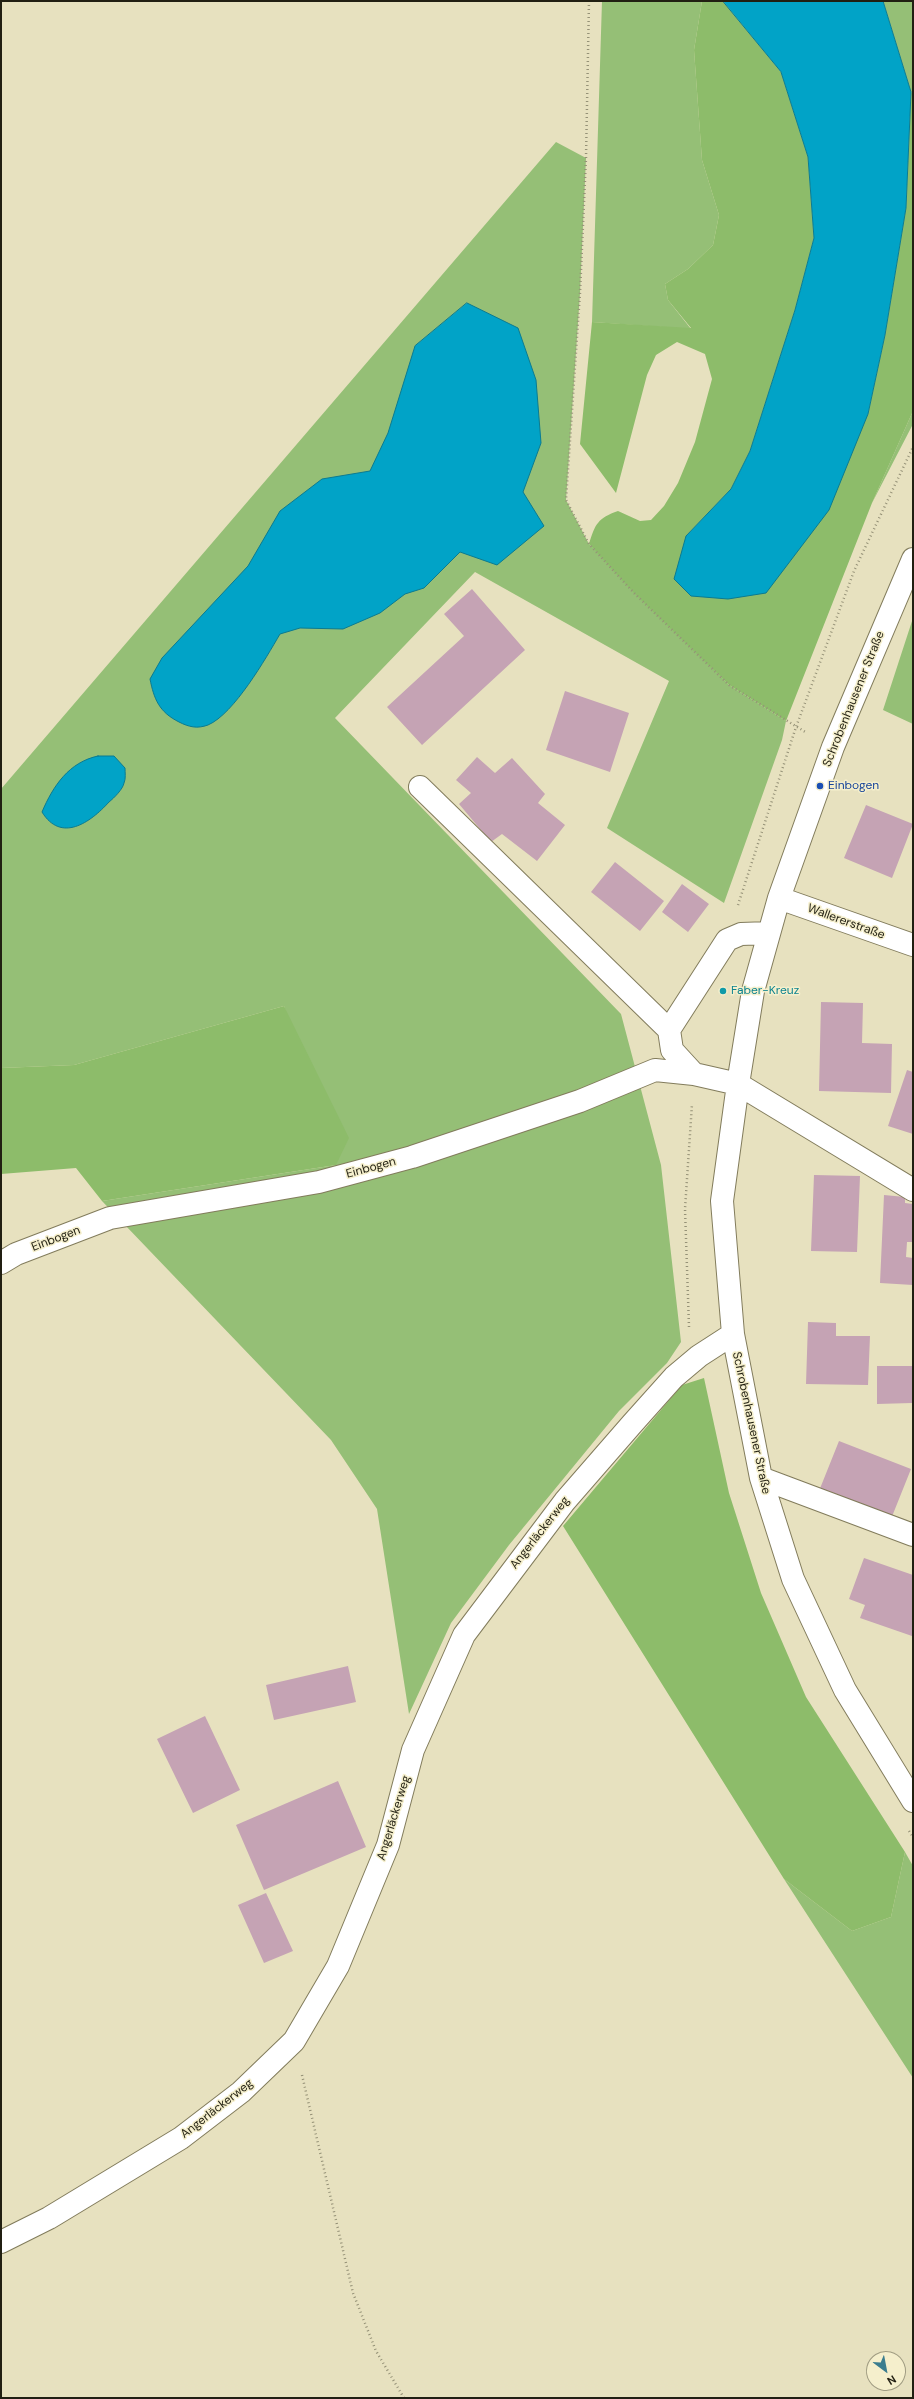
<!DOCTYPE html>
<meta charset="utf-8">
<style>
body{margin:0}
#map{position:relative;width:914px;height:2399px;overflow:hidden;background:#e7e1bf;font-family:"DM Sans",sans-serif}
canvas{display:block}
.frame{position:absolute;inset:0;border:2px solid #211f12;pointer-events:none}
.north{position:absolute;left:866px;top:2351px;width:40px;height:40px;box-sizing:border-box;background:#f5efcc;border:1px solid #a09c82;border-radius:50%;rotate:148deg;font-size:11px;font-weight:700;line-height:16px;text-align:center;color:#211f12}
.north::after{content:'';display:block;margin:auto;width:14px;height:18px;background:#3b7d8e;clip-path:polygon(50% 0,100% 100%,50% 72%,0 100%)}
</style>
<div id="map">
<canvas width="914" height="2399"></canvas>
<div class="frame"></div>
<div class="north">N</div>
</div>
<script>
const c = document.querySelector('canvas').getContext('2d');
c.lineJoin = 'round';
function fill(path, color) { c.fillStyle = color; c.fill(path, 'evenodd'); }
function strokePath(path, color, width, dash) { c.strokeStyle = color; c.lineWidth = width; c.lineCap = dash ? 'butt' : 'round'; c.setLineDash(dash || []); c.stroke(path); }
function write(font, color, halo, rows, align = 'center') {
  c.font = font + ' "DM Sans",sans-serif'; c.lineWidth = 3; c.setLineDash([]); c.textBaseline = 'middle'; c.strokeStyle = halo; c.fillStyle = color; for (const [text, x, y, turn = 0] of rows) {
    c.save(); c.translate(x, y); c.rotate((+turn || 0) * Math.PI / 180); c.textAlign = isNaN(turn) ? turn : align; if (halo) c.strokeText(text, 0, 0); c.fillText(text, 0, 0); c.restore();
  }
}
const green = new Path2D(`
 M602,1H702L694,50L702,160L719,215L713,245L688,269L665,284L668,300L691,329L592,322Z
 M883,1H913V95L911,92Z
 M556,142L586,158L580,293L566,500L589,544L729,685L786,721L782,740L724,903L607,828L669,681L475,572L335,718L621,1014L661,1165L681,1342L667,1363L619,1411L509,1545L451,1623L409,1714L377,1509L331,1440L102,1201L336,1165L284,1006L74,1065L1,1068V789Z
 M913,411V424L872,503Z
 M913,618V724L883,710Z
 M905,1852L913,1866V2078L784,1879L852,1931L891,1917Z`);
const forest = new Path2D(`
 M702,1H723L781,72L808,157L814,238L795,310L750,451L731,489L686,536L868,414L885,335L906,208L911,92L913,95V411L872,503L786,721L729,685L634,593L589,544C595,524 598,518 618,511L640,521L651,520L664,506L678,483L695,442L712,379L705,354L677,342L656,355L647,375L616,493L580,444L592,322L691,328L668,300L665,284L688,269L713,245L719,215L702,160L694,50Z
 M284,1006L349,1138L336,1165L102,1201L76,1168L1,1174V1068L74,1065Z
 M704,1378L729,1493L761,1593L806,1697L905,1852L891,1917L852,1931L784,1879L563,1526L682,1385Z`);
const water = new Path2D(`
 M723,1H883L911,92L906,208L885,335L868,414L829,510L766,593L728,599L691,596L674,579L686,536L731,489L750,451L795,310L814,238L808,157L781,72Z
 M467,303L518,328L536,380L541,443L523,492L544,526L497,565L460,552L424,588L405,594L380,613L343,629L300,628L280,634C266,658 234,714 208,725C197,729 189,727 179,722C159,712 154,699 150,679L162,658L248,566L280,511L322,479L370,471L388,433L415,346Z
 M98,756H114L125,768C125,772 126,779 124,783C123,789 114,798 109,802C90,823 61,843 42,812C53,786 69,762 98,756Z`);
const building = new Path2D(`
 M472,589L525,650L422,745L387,707L464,636L444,614Z
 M565,691L629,713L610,772L546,750Z
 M477,757L495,773L512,758L545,794L538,803L565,825L537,861L502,834L491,842L459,804L471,793L456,780Z
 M866,805L913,824L892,878L844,858Z
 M615,862L664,901L640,931L591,892Z
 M682,884L709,904L688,932L662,912Z
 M821,1002L863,1003L862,1043L892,1044L891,1093L819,1091Z
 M907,1070L913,1072V1134L888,1126Z
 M814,1175L860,1176L857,1252L811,1251Z
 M884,1195L905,1197V1203L913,1204V1242H907L906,1257L913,1258V1285L880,1283Z
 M808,1322L836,1323V1336H870L868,1385L806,1384Z
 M877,1366H912V1403L877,1404Z
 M839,1441L911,1469L891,1519L819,1491Z
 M864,1558L913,1575L912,1636L860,1618L865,1605L849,1599Z
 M348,1666L356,1702L274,1720L266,1685Z
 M205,1716L240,1790L193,1813L157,1739Z
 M338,1781L366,1847L264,1890L236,1825Z
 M266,1893L293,1951L264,1963L238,1905Z`);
const path = new Path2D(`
 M589,1L586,158L580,293L566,500L589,544L634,593L729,685L807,733
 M738,905L796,727L854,571L913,447
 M689,1327L685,1209L692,1104
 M909,1831L913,1837
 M302,2075L353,2293L376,2351L404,2398`);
const minor = new Path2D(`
 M913,559L833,747L779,898L753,991L738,1084L722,1201L733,1334L761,1478L793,1579L845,1690L913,1801
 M420,787L669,1030
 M779,898L913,945
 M694,1074L672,1050L669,1030L727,940L741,934L769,933
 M1,1263L16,1254L110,1218L319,1182L412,1157L580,1101L655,1070L694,1074L738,1084L913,1190
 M761,1478L913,1535
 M1,2242L49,2218L181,2138L241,2092L294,2041L338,1966L388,1845L413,1750L464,1635L565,1501L632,1424L674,1377L699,1356L733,1334`);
const markers = [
 [820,786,4,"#1a4fb4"],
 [723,991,4,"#0f9aa8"]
];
const streetNames = [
 ["Schrobenhausener Straße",854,699,-68],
 ["Wallererstraße",846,922,20],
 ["Einbogen",371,1168,-15],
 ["Einbogen",56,1239,-21],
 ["Schrobenhausener Straße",751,1423,78],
 ["Angerläckerweg",540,1533,-52],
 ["Angerläckerweg",394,1818,-73],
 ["Angerläckerweg",217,2109,-38]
];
const transitNames = [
 ["Einbogen",828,786]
];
const cultureNames = [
 ["Faber-Kreuz",731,991]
];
fill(green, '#95bf76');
fill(forest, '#8dbc6a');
fill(water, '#01a3c7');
strokePath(water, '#0b7b91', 1);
fill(building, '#c5a3b4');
strokePath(minor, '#827c5c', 24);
strokePath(path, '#959177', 2.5, [1, 3]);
strokePath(minor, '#fff', 22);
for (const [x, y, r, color] of markers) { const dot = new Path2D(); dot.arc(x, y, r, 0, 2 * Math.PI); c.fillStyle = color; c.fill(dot); strokePath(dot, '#f5efcc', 1.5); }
write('12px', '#211f12', '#f5efcc', streetNames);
write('12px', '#164399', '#f5efcc', transitNames, 'left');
write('12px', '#0d838f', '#f5efcc', cultureNames, 'left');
</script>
